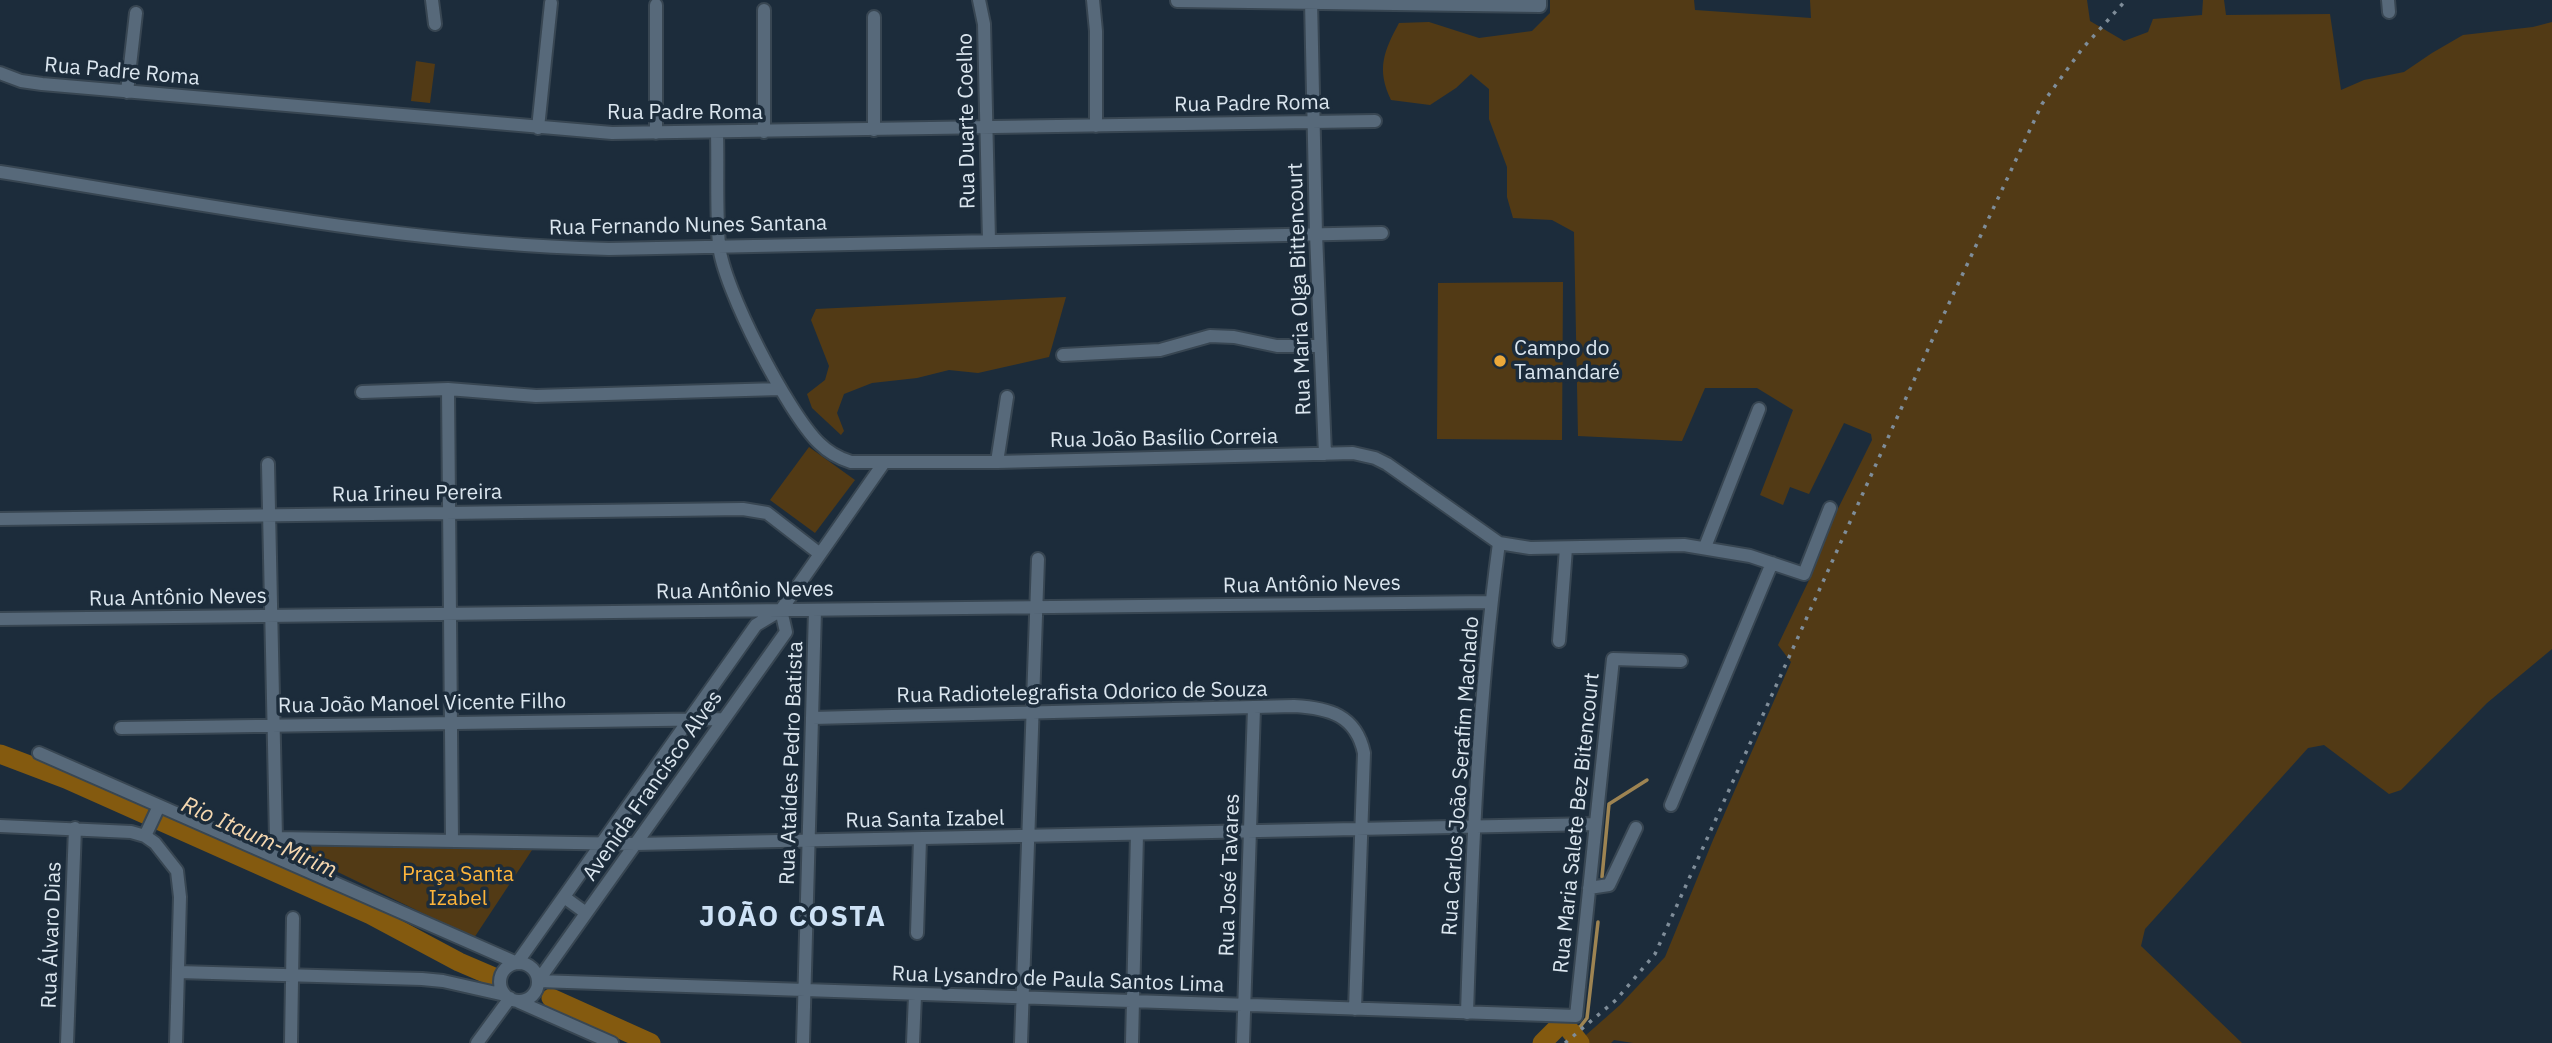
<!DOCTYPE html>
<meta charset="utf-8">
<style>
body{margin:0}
canvas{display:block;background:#1c2c3b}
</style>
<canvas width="2552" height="1043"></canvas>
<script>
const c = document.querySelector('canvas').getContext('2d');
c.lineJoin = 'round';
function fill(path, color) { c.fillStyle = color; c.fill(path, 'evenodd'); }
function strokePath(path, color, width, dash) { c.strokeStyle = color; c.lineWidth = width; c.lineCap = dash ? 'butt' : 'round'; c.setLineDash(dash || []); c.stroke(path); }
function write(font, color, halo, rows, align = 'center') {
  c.font = font + ' "IBM Plex Sans",sans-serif'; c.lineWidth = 7; c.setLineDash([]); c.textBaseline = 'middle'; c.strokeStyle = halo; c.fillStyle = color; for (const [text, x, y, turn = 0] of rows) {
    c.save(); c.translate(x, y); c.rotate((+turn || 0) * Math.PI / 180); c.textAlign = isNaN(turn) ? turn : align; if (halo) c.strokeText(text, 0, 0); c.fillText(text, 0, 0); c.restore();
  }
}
const green = new Path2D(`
 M1550,0H1694L1695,10L1811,18L1810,0H2087L2090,21L2124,41L2148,32L2153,19L2202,15L2203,0H2224L2226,15L2330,14L2341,90L2364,80L2404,72L2432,53L2463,35L2533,27L2552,22V649L2487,703L2401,790L2389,794L2324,745L2308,748L2145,929L2141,946L2242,1043H1633L1614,1040L1611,1043H1577L1620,1005L1665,957L1713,840L1791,662L1778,645L1810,578L1822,541L1872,440L1871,434L1844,423L1809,494L1790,487L1783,505L1760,495L1793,410L1757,388H1705L1682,441L1578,436L1574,232L1552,220L1513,218L1507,197V167L1489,119V89L1471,74L1456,88L1430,105L1391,100C1376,69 1384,51 1399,23L1429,22L1479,38L1532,31L1550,13Z
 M416,61L435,64L430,103L411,101Z
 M1563,282L1562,440L1437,439L1438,283Z
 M1066,297L1049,357L978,373L949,370L917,378L872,383L844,394L837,413L844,431L841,435L812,408L807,394L825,380L829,366L811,320L816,309Z
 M809,447L855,480L815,533L770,500Z
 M282,845L532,850L474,938Z`);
const stream = new Path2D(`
 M1602,877L1609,804L1647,780
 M1568,1028L1580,1027L1587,1018L1598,922`);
const river = new Path2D(`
 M0,754L66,779L371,915L459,962L494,977
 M551,998L651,1043
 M1542,1043L1560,1025L1568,1028L1580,1043`);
const minor = new Path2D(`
 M432,0L435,24
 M979,0L984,24L989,241
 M1093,0L1096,31V126
 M1311,0L1316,234L1325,454
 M2388,0L2389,12
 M1177,1L1540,6V0
 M764,10V132
 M874,17V130
 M0,73L21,81L42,84L612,133L1375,121
 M127,92L136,13
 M538,128L551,3
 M656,133V5
 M717,133C718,170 716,208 719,245C723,288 788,413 819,443C829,453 838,458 851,462H997L1353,453L1375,458L1387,464L1499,543L1530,548L1684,545L1750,556L1804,574L1830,508
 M0,172C202,204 404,244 609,249L1382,233
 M1063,355L1160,350L1210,336L1234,337L1277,346H1320
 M448,389L452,841
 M362,392L448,389L536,396L780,389
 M997,462L1007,397
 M268,464L276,838
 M0,519L743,509L767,513L820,554
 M1705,547L1759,409
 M0,619L1491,602
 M1559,641L1566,548
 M812,718L1294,706C1329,708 1356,715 1364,753L1355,1009
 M121,728L724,719
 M39,753L517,963L756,625L781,610L883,464
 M1671,805L1772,563
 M0,826L131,832L145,836L155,843L177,871L180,897L176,1043
 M145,836L159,806
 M258,848L276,838L635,844L1596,824
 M1589,888L1609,885L1636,828
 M564,897L586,913
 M917,933L920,839
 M500 982a19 19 0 1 1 38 0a19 19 0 1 1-38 0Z
 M178,972L422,979L443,981L505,995
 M538,981L1576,1016L1613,659L1681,661
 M538,981L786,632L781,610
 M517,1001L612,1043
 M1467,1013C1472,856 1478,699 1499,543
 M67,1043L75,828
 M291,1043L293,918
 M477,1043L510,998
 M803,1043L815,610
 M913,1043L915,995
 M1021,1043L1038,559
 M1132,1043L1137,834
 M1243,1043L1254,708`);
const rail = new Path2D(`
 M1565,1043L1616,1000L1655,954L1938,327L2042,104L2082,49L2126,0`);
const markers = [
 [1500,361,7,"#eca93a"]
];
const streetNames = [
 ["Rua Padre Roma",122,72,5],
 ["Rua Padre Roma",1252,104,-1],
 ["Rua Padre Roma",685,113],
 ["Rua Duarte Coelho",967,121,-91],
 ["Rua Fernando Nunes Santana",688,226,-1],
 ["Rua Maria Olga Bittencourt",1300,289,-92],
 ["Rua João Basílio Correia",1164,439,-1],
 ["Rua Irineu Pereira",417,494,-1],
 ["Rua Antônio Neves",1312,585,-1],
 ["Rua Antônio Neves",745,591,-1],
 ["Rua Antônio Neves",178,598,-1],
 ["Rua Radiotelegrafista Odorico de Souza",1082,693,-1],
 ["Rua João Manoel Vicente Filho",422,704,-1],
 ["Rua Ataídes Pedro Batista",792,763,-88],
 ["Rua Carlos João Serafim Machado",1461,776,-86],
 ["Avenida Francisco Alves",653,786,-55],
 ["Rua Santa Izabel",925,820,-1],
 ["Rua Maria Salete Bez Bitencourt",1577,823,-84],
 ["Rua José Tavares",1230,875,-88],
 ["Rua Álvaro Dias",52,935,-88],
 ["Rua Lysandro de Paula Santos Lima",1058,980,2]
];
const poiNames = [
 ["Campo do",1514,349],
 ["Tamandaré",1514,373]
];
const parkNames = [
 ["Praça Santa",458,875],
 ["Izabel",458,899]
];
const waterNames = [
 ["Rio Itaum-Mirim",259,838,24]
];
const districtNames = [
 ["JOÃO COSTA",793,918]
];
fill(green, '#523a15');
strokePath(stream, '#9e8452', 3.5);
strokePath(river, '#845a0f', 19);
strokePath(minor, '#384652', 16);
strokePath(minor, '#57697a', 12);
strokePath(rail, '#7f8d99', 3.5, [3.5, 7]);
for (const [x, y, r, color] of markers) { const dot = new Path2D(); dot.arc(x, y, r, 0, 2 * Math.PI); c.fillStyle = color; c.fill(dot); strokePath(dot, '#1c2c3b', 2.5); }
write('21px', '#dbe6ef', '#1c2c3b', streetNames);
write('21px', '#dbe6ef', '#1c2c3b', poiNames, 'left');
write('21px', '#feb53b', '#1c2c3b', parkNames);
write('italic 23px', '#f5d7af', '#1c2c3b', waterNames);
c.letterSpacing = '2px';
write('bold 28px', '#cee2f6', '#1c2c3b', districtNames);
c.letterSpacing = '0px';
</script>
